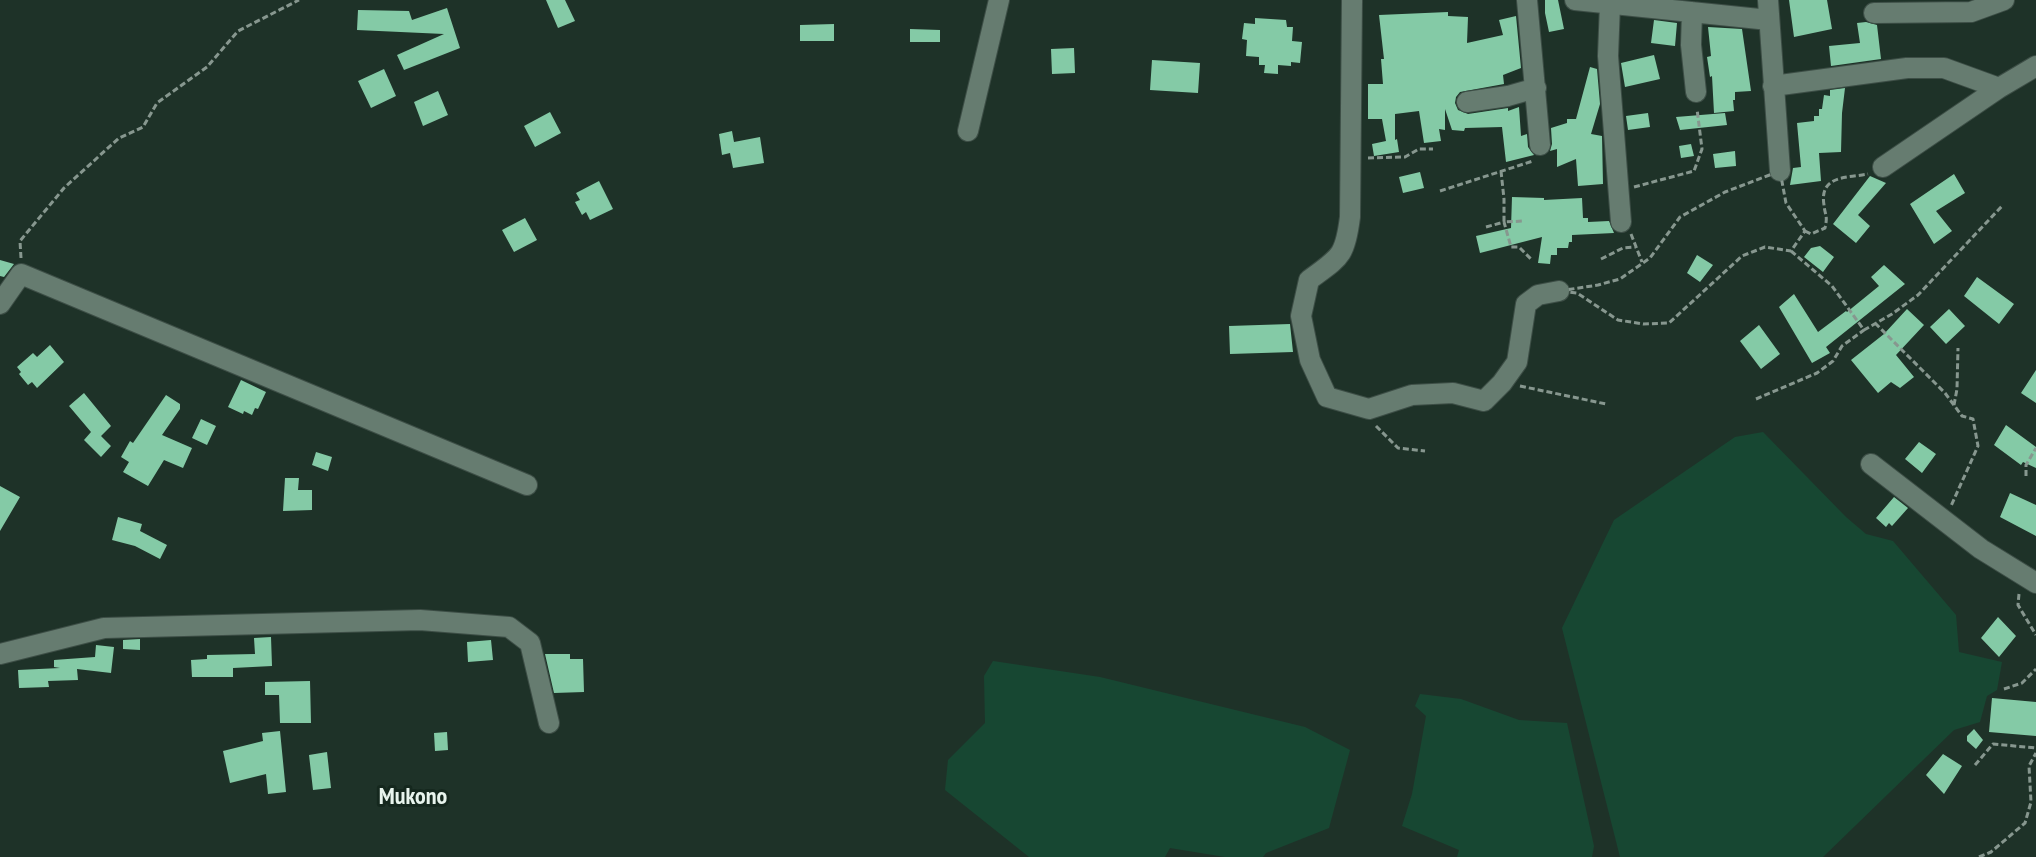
<!DOCTYPE html>
<style>
body{margin:0}
canvas{display:block;background:#1e3228}
</style>
<canvas width="2036" height="857"></canvas>
<script>
const c = document.querySelector('canvas').getContext('2d');
c.lineJoin = 'round';
function fill(path, color) { c.fillStyle = color; c.fill(path, 'evenodd'); }
function strokePath(path, color, width, dash) { c.strokeStyle = color; c.lineWidth = width; c.lineCap = dash ? 'butt' : 'round'; c.setLineDash(dash || []); c.stroke(path); }
function write(font, color, halo, rows, align = 'center') {
  c.font = font + ' "PT Sans Narrow",sans-serif'; c.lineWidth = 6; c.setLineDash([]); c.textBaseline = 'middle'; c.strokeStyle = halo; c.fillStyle = color; for (const [text, x, y, turn = 0] of rows) {
    c.save(); c.translate(x, y); c.rotate((+turn || 0) * Math.PI / 180); c.textAlign = isNaN(turn) ? turn : align; if (halo) c.strokeText(text, 0, 0); c.fillText(text, 0, 0); c.restore();
  }
}
const green = new Path2D(`
 M1763,432L1846,517L1866,534L1893,541L1956,615L1959,652L2002,662L1997,690L1987,696L1980,722L1954,730L1823,857H1620L1562,628L1614,520L1735,437Z
 M993,661L1100,677L1305,727L1350,750L1329,828L1266,853L1263,857H1225L1170,848L1165,857H1029L945,790L948,760L985,723L984,676Z
 M1420,694L1461,699L1519,720L1567,723L1594,846L1592,857H1457L1459,850L1402,826L1412,794L1426,716L1415,706Z`);
const building = new Path2D(`
 M546,0H565L575,21L558,28Z
 M1545,0H1558L1564,29L1549,32L1545,13Z
 M1789,0H1827L1832,29L1794,37Z
 M447,8L460,48L404,70L397,55L444,34L357,30L358,10L409,11L412,20Z
 M1448,12V16L1468,17L1467,43L1503,35L1499,20L1516,16L1521,68L1503,75L1504,84L1460,92L1456,97L1455,103L1458,110L1468,114L1508,108V111L1519,107L1521,136L1527,134L1528,147L1534,155L1506,162L1502,127L1465,128L1464,131L1452,130L1445,109V130L1439,129L1441,141L1424,143L1419,111L1395,114V140L1397,139L1399,152L1374,156L1372,144L1386,141L1382,119H1368V84H1383L1381,59H1384L1379,15Z
 M1255,18L1286,20L1287,27H1293L1292,41L1302,42L1300,63L1291,62V66L1278,65V74L1264,73L1265,65H1259V57L1246,56L1247,40L1242,39L1244,23L1255,24Z
 M1654,20L1677,23L1675,46L1651,43Z
 M1866,22L1877,25L1881,59L1831,66L1829,46L1860,43L1857,23Z
 M834,24V41H800V25Z
 M1708,27L1742,29L1751,91L1735,92V100H1733L1734,111L1714,113L1712,76L1710,77L1707,57L1711,56Z
 M910,29L940,30V42H910Z
 M1074,48L1075,73L1052,74L1051,49Z
 M1654,55L1660,79L1625,87L1621,63Z
 M1152,60L1200,63L1198,93L1150,90Z
 M1590,67L1597,69L1600,104L1591,134L1602,136L1603,184L1578,186L1576,159L1557,167V149L1550,151L1552,144L1551,128L1567,123V119H1576Z
 M384,69L396,96L371,108L358,81Z
 M1845,88L1842,113L1841,152L1819,153L1821,181L1790,185L1793,168L1801,167L1797,123L1814,121V116H1819V109H1822L1824,95L1830,96V90Z
 M438,91L448,115L423,126L414,102Z
 M550,112L561,133L535,147L524,126Z
 M1648,113L1650,127L1628,130L1626,116Z
 M1725,113L1727,125L1680,130L1676,117Z
 M732,131L734,142L760,137L764,163L733,168L730,153L722,155L719,134Z
 M1691,144L1694,156L1681,158L1679,146Z
 M1735,151L1736,166L1715,168L1713,154Z
 M1420,172L1424,188L1403,193L1399,177Z
 M1954,174L1965,193L1936,211L1952,231L1934,244L1910,204Z
 M1870,176L1886,183L1858,215L1870,226L1856,243L1833,224Z
 M599,181L613,209L590,220L586,212L582,215L575,202L580,200L576,193Z
 M1512,197L1544,198V200L1582,198L1583,218H1588V222L1609,221L1614,233L1572,235V242H1569L1568,248H1557V255H1551L1550,264L1538,263L1542,237L1480,253L1476,236L1511,228Z
 M525,218L537,240L514,252L502,230Z
 M1820,246L1834,257L1823,272L1804,257L1811,248Z
 M1697,255L1713,265L1700,282L1687,273Z
 M0,260L14,264L4,277L0,276Z
 M1884,265L1905,284L1826,347L1830,353L1812,363L1779,307L1794,294L1818,332L1846,311L1847,312L1879,286L1871,277Z
 M1977,277L2014,304L1999,324L1964,296Z
 M1907,309L1924,325L1896,355L1914,377L1900,388L1891,382L1878,393L1851,360L1884,334Z
 M1949,309L1965,326L1946,344L1930,327Z
 M1290,324L1293,352L1230,354L1229,326Z
 M1759,325L1780,354L1761,369L1740,341Z
 M50,345L64,362L37,388L32,382L28,385L19,374L21,372L17,367L33,353L37,357Z
 M2036,370V403L2021,393Z
 M241,380L266,392L258,409L255,408L252,415L244,411L243,414L228,407Z
 M84,393L111,426L101,436L111,446L101,457L84,440L91,432L69,406Z
 M166,395L180,404V409L162,435L192,448L183,468L164,460L148,486L123,472L129,462L121,457L130,441L133,443Z
 M201,419L216,426L207,445L192,438Z
 M2006,425L2036,447V468L2023,462L2021,465L1994,445Z
 M1919,442L1936,454L1922,473L1905,459Z
 M316,452L332,457L328,471L312,465Z
 M285,478H299L298,490H312V510L283,511Z
 M0,486L20,497L0,531Z
 M2010,493L2036,505V536L2000,517Z
 M1894,497L1908,508L1892,526L1889,523L1886,527L1876,518Z
 M118,517L142,524L140,531L167,545L160,559L135,546L112,540Z
 M1998,617L2016,636L1999,657L1981,638Z
 M271,637L272,666L233,668V677H192L191,660L207,659V655L255,654L254,638Z
 M140,639V650L123,649V640Z
 M491,640L493,660L468,662L467,642Z
 M96,645L114,647L111,673L77,669L78,680L48,681L49,687L19,688L18,670L60,668L54,667V660L95,657Z
 M545,654H570V659H583L584,692L554,693Z
 M310,681L311,723H280L279,695H265V682Z
 M1992,698L2036,702V736L1989,732Z
 M1974,729L1983,740L1976,749L1967,741V736Z
 M280,731L286,792L268,794L266,774L230,783L223,751L263,741L262,733Z
 M447,732L448,750L435,751L434,733Z
 M327,752L331,788L313,790L309,755Z
 M1943,754L1962,766L1944,794L1926,775Z`);
const path = new Path2D(`
 M1368,158L1405,157L1419,149H1433
 M1501,171L1504,199V222L1524,221
 M1780,171L1786,203L1805,231L1791,251L1765,247L1742,256L1669,323L1643,324L1618,320L1577,293L1559,291L1598,285L1620,279L1650,258L1680,217L1725,192Z
 M1634,187L1694,171L1702,149L1697,109
 M1440,191L1533,161
 M1486,227L1504,222L1511,247H1519L1531,259
 M1805,231L1811,234L1825,228C1828,215 1825,216 1824,205C1819,175 1847,178 1868,174
 M1631,234L1642,262
 M1791,251L1832,286L1864,330L1892,314L1918,295L2003,205
 M21,258L20,241L64,188L119,138L143,127L157,103L207,67L238,31L299,0
 M1601,259L1623,248L1636,247
 M1875,323L1945,393L1962,416L1973,419L1978,446L1951,506
 M1520,386L1606,404
 M1756,399L1817,373L1833,361L1842,346L1864,330
 M1954,405L1957,389L1958,348
 M1376,426L1398,448L1425,451
 M2026,476V465L2036,448
 M2019,594L2018,605L2036,635
 M2004,689L2022,683L2036,669
 M1975,765L1993,744L2036,748
 M1979,857L1991,852L2025,823L2031,802L2029,766L2036,753`);
const minor = new Path2D(`
 M1352,0L1350,217C1345,257 1340,257 1309,280L1301,316L1310,360L1327,397L1369,409L1412,395L1453,393L1484,401L1502,383L1517,362L1526,304L1538,295L1559,291
 M1527,0L1540,145
 M1575,0L1769,20
 M1768,0L1780,171
 M1610,4L1608,56L1621,222
 M1692,12L1691,45L1696,92
 M1874,13L1971,12L2004,0
 M1773,86L1907,68H1944L1999,88
 M1467,102L1508,96L1536,88
 M968,131L999,0
 M1883,167L1999,88L2036,66
 M0,304L21,274L527,485
 M1871,464L1981,549L2036,583
 M0,654L104,628L420,620L509,627L530,643L549,723`);
const quarterNames = [
 ["Mukono",413,797]
];
fill(green, '#174732');
fill(building, '#84caa6');
strokePath(minor, '#3d4e46', 22);
strokePath(path, '#87978f', 3, [6, 3]);
strokePath(minor, '#667c70', 20);
write('bold 24px', '#e8f4ed', '#15281e', quarterNames);
</script>
